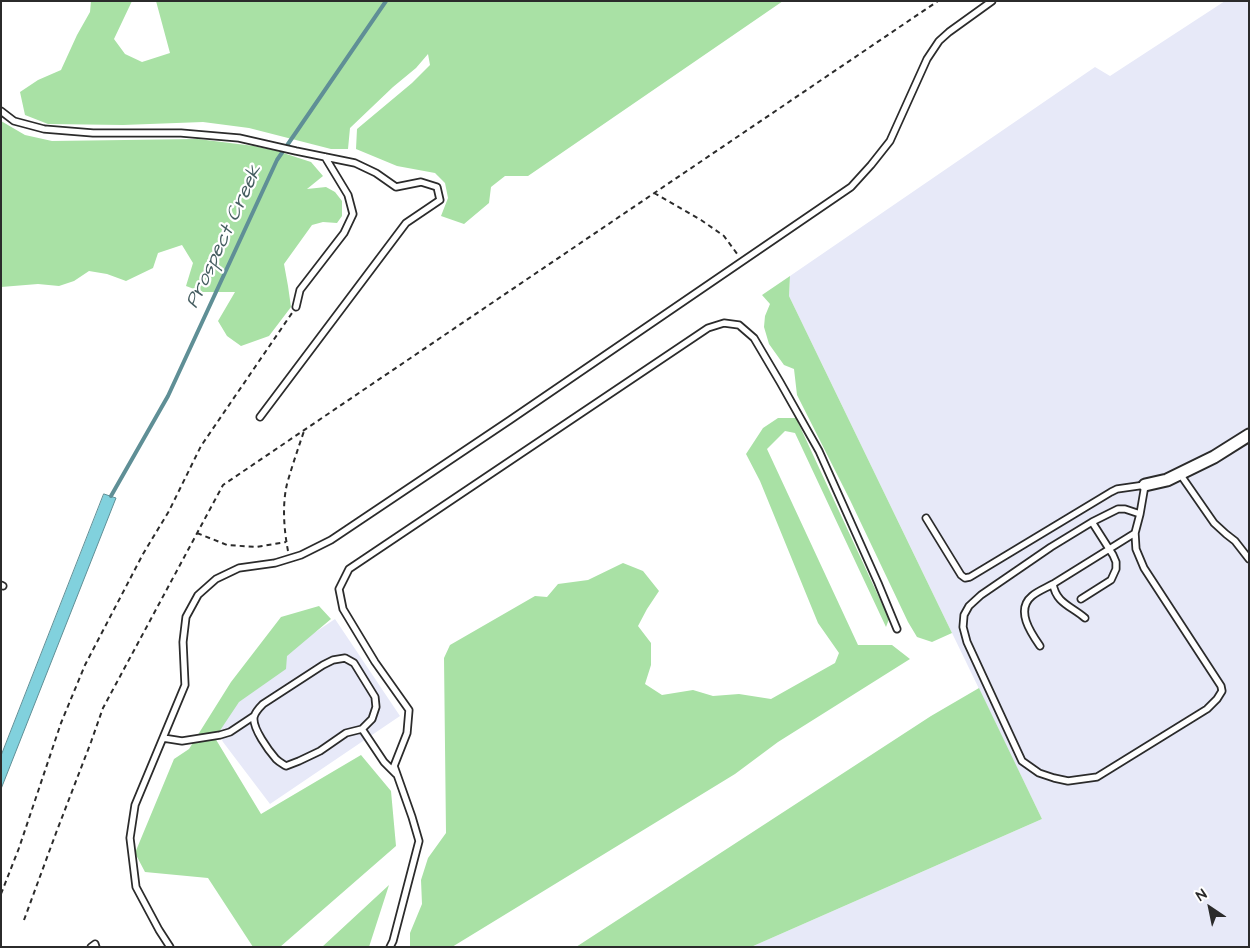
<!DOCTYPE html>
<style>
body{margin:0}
#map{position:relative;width:1250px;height:948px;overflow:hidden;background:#fff;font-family:"Architects Daughter",sans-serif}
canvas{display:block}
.frame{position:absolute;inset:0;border:2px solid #2b2b2b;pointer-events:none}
.north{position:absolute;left:1185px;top:883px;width:50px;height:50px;-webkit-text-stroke:4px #fff;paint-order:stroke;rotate:326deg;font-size:14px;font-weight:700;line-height:20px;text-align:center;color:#2b2b2b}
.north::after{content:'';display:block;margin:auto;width:18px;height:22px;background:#2b2b2b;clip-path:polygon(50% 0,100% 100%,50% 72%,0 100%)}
</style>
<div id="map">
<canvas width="1250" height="948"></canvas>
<div class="frame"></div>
<div class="north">N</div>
</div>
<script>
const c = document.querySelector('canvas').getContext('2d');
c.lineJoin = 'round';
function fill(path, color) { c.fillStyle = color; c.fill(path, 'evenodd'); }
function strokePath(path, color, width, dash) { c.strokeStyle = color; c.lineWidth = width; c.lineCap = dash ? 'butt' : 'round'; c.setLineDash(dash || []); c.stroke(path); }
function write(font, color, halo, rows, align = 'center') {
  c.font = font + ' "Architects Daughter",sans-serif'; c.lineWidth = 4.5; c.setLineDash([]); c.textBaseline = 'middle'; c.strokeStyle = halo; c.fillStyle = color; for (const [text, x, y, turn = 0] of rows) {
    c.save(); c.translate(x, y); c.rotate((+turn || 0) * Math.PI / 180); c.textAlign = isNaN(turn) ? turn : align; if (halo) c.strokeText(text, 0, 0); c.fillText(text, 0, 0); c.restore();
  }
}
const built = new Path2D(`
 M1225,1H1249V947H751L1042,819L789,296L790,276L1095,67L1110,76Z
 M335,619L400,716L270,804L223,742L212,720L275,659Z`);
const green = new Path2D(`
 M91,1H132L114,39L125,54L142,62L170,53L156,1H783L528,176H505L491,187L489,203L464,224L441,216L448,198L445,183L435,173L397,166L356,149L357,129L412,83L430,65L428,54L416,68L393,87L350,128L348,149H331L249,128L203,122L123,125L48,124L25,115L20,92L38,80L61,70L77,35L90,12Z
 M1,121L25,135L52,141L198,139L254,146L277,151L311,162L323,176L307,189L326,187L335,192L342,201V216L337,223L323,222L312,225L284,264L288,286L291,307L269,336L241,346L227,336L218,321L235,292H202L186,286L193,263L182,245L158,253L153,268L126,281L107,274L89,271L74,281L59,286L38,284L1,287Z
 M790,276L789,296L952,633L932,642L917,637L908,622L850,500L797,395L794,369L784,365L769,344L764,327L765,316L770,304L762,295Z
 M778,418H796L889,619L886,627L795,433L785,431L767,449L858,645H892L910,659L778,742L735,774L452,947H410V933L422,904L421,880L428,858L446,833L444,658L450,645L535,596L547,597L558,584L588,580L623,563L643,571L659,591L647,609L638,626L651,643V665L645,684L662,695L693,690L713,696L739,694L771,699L835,663L839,653L818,623L760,481L746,454L763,428Z
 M319,606L331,619L287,656L286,669L239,702L215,738L261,814L361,755L391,791L396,846L280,947H253L208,878L145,872L135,853L174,759L189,749L231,682L281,617Z
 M979,688L1042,819L751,947H576L931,716Z
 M389,885L369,947H322Z`);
const water = new Path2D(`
 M104,494L116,498L1,789V756Z`);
const stream = new Path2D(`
 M111,496L168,396L277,160L386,1`);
const path = new Path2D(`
 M654,193L701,220L724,236L738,255
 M197,533L227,545L256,547L286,542
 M288,551C284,530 282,505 287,484C292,466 298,449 304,431
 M1,894L19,848L61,723L85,665L143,554L169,511L201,446L292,313
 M24,920L56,833L91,742L103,708L223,485L938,1`);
const lane = new Path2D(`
 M1,111L14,121L44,129L93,133H181L239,138L296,151L355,163L376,173L396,187L421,182L437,187L440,200L406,223L260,417
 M296,307L300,290L344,233L353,214L348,195L325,157
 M1180,474L1214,523L1226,534L1235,541L1249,559
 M926,518L961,575L965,578L970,577L1111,492L1117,489L1145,485L1140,514L1135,533L1136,549L1144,568L1221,686L1222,691L1217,699L1207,709L1097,777L1068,781L1054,778L1039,773L1022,761L967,642L963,627L964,615L969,606L981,595L1051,547L1092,522L1118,509H1125L1140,514
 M1,585L3,586
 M1081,599L1111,580L1116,569V562L1113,555L1092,522
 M1085,618C1071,606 1056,603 1053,584L1135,533
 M1040,646C1031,633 1015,610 1032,596C1038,591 1046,588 1053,584
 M345,658L354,663L375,697L376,707L372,719L362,729L346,733L320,751L299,761L286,766C283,764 279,762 276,759C269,751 252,728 254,717C255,712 260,707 263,704L323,665L333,660Z
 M362,729L384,762L396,774
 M163,738L182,741L220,735L230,732L254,716
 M91,947L95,944L96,947
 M170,947L159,930L136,887L130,838L135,805L185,685L183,642L186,617L198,595L216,579L239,568L275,563L301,555L331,540L510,420L851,187L871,165L890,141L927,59L939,41L949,32L992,1
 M390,947L393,941L419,841L412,817L394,766L407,733L409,710L375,662L343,609L339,589L349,569L708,328L724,323L739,325L754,338L780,382L819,451L878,583L897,629`);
const street = new Path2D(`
 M1145,485L1167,480L1214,457L1249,435`);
const waterNames = [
 ["Prospect Creek",225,237,-65]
];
fill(built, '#e7e9f8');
fill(green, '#a9e1a5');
fill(water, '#81d1dd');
strokePath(water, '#5f8f96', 1);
strokePath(stream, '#5f8f96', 4);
strokePath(lane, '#2b2b2b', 9);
strokePath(street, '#2b2b2b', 15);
strokePath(path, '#2b2b2b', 2, [5, 4]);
strokePath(lane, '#fff', 5.5);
strokePath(street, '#fff', 11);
write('italic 20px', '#455d60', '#fff', waterNames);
</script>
